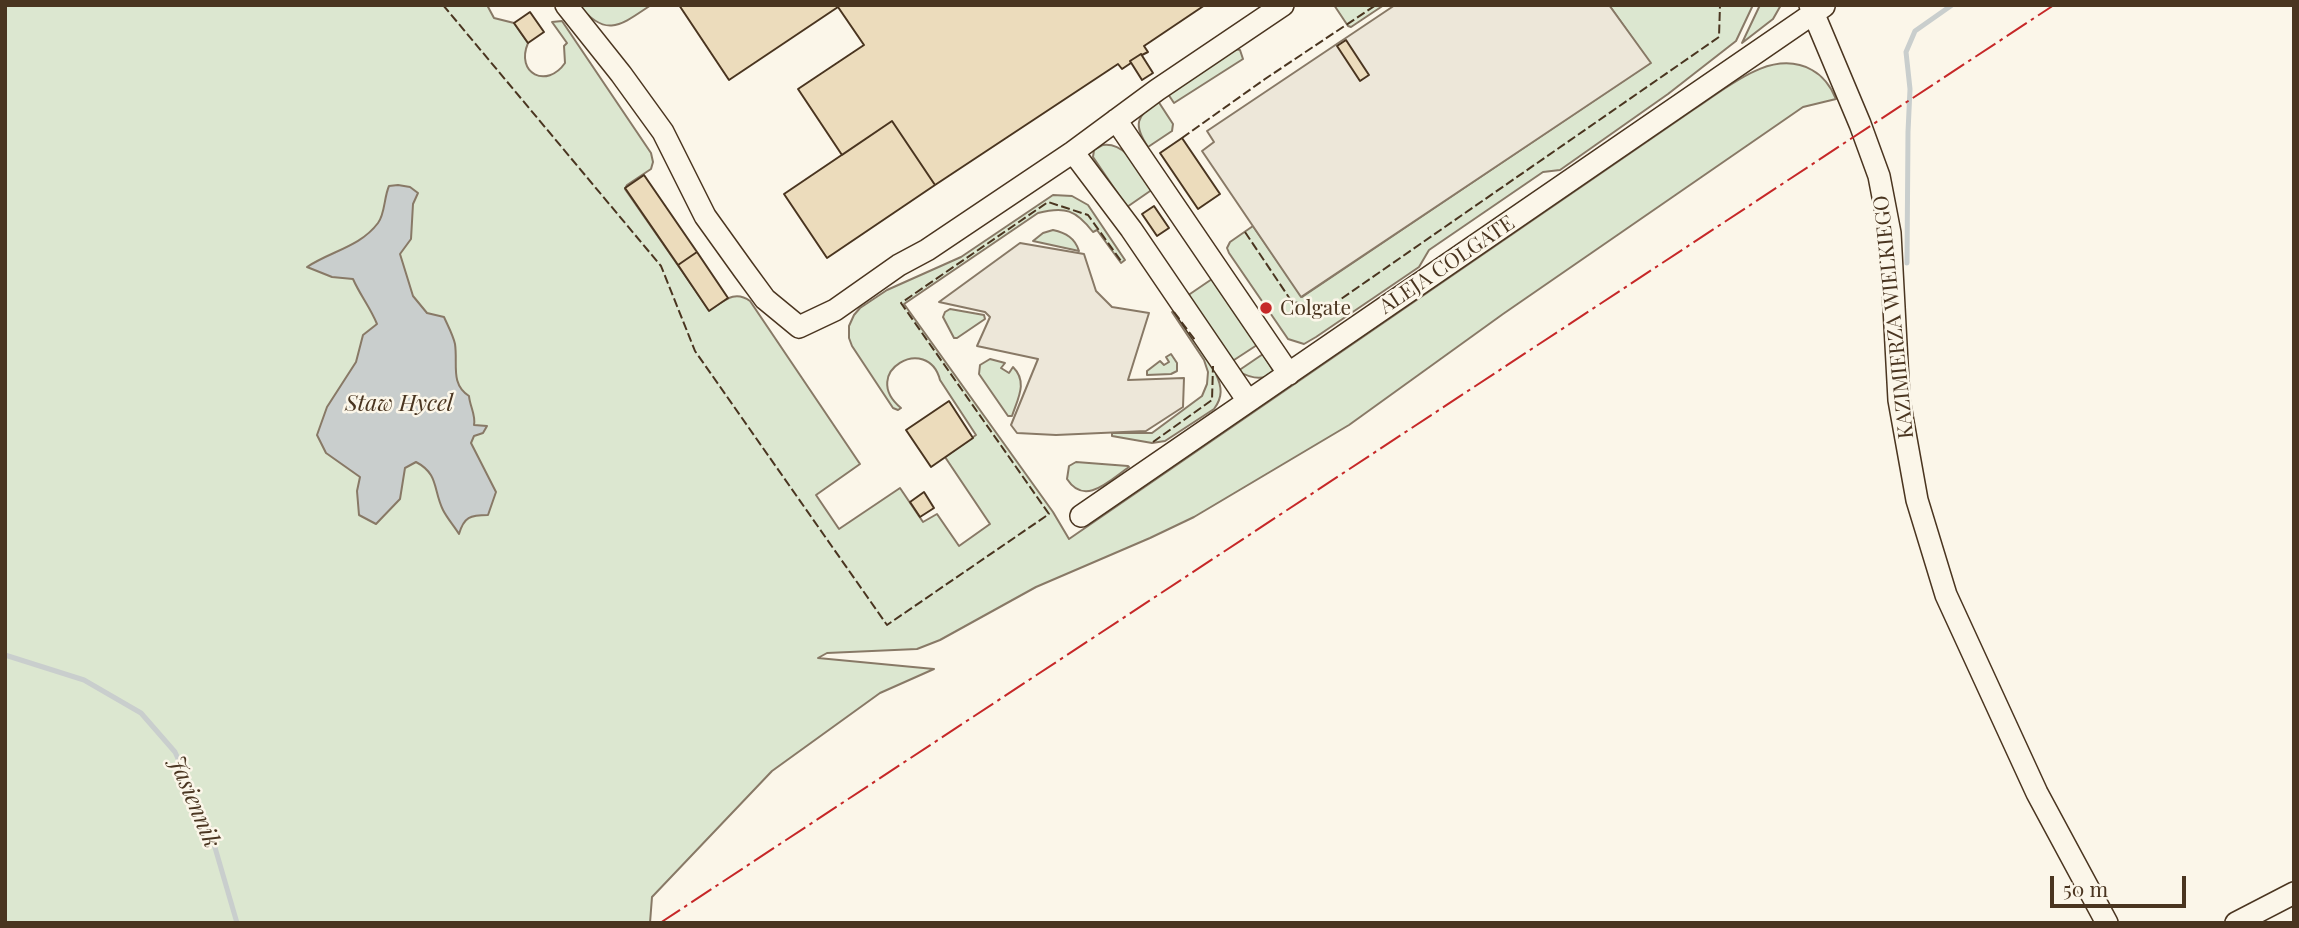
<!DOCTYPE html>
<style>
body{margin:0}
#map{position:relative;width:2299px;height:928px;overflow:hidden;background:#fbf6e9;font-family:"Playfair Display",serif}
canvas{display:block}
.frame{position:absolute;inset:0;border:7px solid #4a3520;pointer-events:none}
.scale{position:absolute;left:2050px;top:876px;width:136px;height:32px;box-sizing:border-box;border:4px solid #4a3520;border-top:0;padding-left:9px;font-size:21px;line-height:24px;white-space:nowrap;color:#4a3520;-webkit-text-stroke:5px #fbf6e9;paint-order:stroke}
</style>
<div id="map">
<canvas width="2299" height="928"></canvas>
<div class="frame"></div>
<div class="scale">50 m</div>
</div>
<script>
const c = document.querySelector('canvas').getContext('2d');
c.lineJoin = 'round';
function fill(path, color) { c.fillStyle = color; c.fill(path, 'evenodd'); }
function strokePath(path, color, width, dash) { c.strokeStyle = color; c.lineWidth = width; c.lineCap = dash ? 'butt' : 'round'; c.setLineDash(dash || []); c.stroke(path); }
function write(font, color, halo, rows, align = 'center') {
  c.font = font + ' "Playfair Display",serif'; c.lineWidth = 5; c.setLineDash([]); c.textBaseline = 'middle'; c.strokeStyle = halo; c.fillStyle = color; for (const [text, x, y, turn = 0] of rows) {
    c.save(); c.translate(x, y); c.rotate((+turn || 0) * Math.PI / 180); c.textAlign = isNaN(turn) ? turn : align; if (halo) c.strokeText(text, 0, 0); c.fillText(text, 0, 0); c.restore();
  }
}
const green = new Path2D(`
 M5,5H487L494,18L514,23L528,43C515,74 547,89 565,63L564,46L567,43L552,22L562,21L651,153L653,162L651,169L627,185L625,189L709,310C723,302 734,289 750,301L860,464L816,495L839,529L900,488L923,522L937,514L959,546L990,524L945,457L976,435L940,380C928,333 858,372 901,408L898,410L893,408L852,346L849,338V326L854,315L860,308L887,290L961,257L1053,195L1072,196L1088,205L1125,260L1121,263L1097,230L1093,232C1076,210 1065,206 1038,213L904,304L1053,512L1069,539L1693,110C1726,89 1771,47 1812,70C1823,76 1831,87 1836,99L1803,107L1503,314L1349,425L1194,517L1150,538L1036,587L940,640L917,649L827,653L818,658L934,669L880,693L772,771L652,897L650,923H5Z
 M579,5H651C621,25 606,39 579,5Z
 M1334,5H1384L1351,27L1348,26Z
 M1609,5H1753L1736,41L1668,94L1560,170L1543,172L1429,250L1419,267L1316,337L1304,344L1288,339L1229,253L1227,248L1230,242L1253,226L1302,297L1650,63Z
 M1760,5H1781L1773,19L1742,43Z
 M1235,49L1240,50L1243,59L1174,103L1168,94Z
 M1158,101L1173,124L1172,131L1148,147C1133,125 1136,116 1158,101Z
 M1103,145C1127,142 1140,172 1153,189L1127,207L1093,157L1094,150Z
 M1053,230C1066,233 1075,238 1079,251L1033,241L1043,233Z
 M1212,279L1257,345L1231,362L1187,296Z
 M950,309L984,315L985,319L957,338H954L943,317L945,312Z
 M1176,311L1220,370L1216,374C1222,387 1223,397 1214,409L1165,441L1152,443L1112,436V433H1152L1202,396L1207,384L1208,372L1204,360L1172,312Z
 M1171,354L1177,363V371L1171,374L1147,375V371L1160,361L1164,365L1169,362L1166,357Z
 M1263,354L1274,372C1263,382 1250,378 1238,371Z
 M990,359L1005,363L1001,368L1009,373L1013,367C1028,382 1018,398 1012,416H1008L979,374L980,365Z
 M1076,462L1128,466L1129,467C1110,480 1085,507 1067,479L1069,466Z`);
const parking = new Path2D(`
 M1395,5H1609L1651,63L1301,297L1202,151L1214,142L1207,131Z
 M1020,243L1084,254L1096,291L1112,307L1149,313L1128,380L1184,378L1183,407L1146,431L1056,435L1017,433L1011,425L1038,359L977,346L990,317L985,312L939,302Z`);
const water = new Path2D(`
 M398,185L410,187L418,193L413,204L411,239L400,254L413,296L427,313L444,317C448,326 453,335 455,344C458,364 450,384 469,396C470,407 476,415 474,425L487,426L483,433L474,436L471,443L496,492L488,515C470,515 464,517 459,534C454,526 447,518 443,510C433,490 439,474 416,462L405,468L400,499L376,524L359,515L357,491L360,477L326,453L317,435L327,407L356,362L363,335L377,324C370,307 360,295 353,279L332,277L307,267C331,251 360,247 378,223C385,214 384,197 389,186Z`);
const stream = new Path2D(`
 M1907,263L1908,132L1910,89L1906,52L1915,31L1952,5
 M5,655L84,680L141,713L175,752L209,827L237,923`);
const building = new Path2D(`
 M679,5H1205L1144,46L1148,52L1142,55L1141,54L1130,61L1131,63L1122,69L1118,64L935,185L892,121L842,155L798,89L864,45L838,7L729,80Z
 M530,12L544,32L528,43L514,23Z
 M1346,40L1369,75L1360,81L1337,46Z
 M1141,54L1153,73L1142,80L1130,61Z
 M892,121L935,185L827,258L784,194Z
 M1182,138L1220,194L1198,209L1160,153Z
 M644,175L697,252L678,265L625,188Z
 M1154,206L1169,228L1157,236L1142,214Z
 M697,252L728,298L709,311L678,265Z
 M949,401L973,438L931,467L906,430Z
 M924,492L934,508L920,517L910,502Z`);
const minor = new Path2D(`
 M566,5L621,74L663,132L705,216L743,269L765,299L799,327L835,310L899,265L927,250L1073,152L1157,90L1283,5
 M1810,5L1860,124L1879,176L1890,233L1899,400L1917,500L1946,595L2037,793L2107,923
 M1116,120L1289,374
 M1073,152L1131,229L1248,401
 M1081,516L1824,6
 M2236,923L2294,893`);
const fence = new Path2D(`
 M443,5L661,266L695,351L887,625L1049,514L901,303L1048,202L1088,215L1121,261
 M1182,138L1265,79L1376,5
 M1245,232L1292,302L1328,308L1719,37L1720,5
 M1174,312L1195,340
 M1153,442L1212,400L1213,366`);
const power = new Path2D(`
 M660,923L2054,5`);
const markers = [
 [1266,308,7,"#c62828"]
];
const streetNames = [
 ["ALEJA COLGATE",1447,265,-34],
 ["KAZIMIERZA WIELKIEGO",1894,317,-96]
];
const poiNames = [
 ["Colgate",1280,308]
];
const waterNames = [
 ["Staw Hycel",399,404],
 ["Jasiennik",194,802,67]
];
fill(green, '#dce7d0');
strokePath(green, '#887966', 2);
fill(parking, '#ede7d9');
strokePath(parking, '#887966', 2);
fill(water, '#c9cecd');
strokePath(water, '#887966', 2);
strokePath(stream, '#c9cecd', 5);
fill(building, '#ecdcbc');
strokePath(building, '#4a3520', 2);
strokePath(minor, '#4a3520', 24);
strokePath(minor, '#fbf6e9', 21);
strokePath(fence, '#4a3520', 2, [9, 3.5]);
strokePath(power, '#c62828', 2, [24, 5, 3.5, 5]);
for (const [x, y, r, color] of markers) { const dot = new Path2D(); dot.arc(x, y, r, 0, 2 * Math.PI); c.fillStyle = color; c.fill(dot); strokePath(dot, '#fbf6e9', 2.5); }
write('21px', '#4a3520', '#fbf6e9', streetNames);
write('21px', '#4a3520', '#fbf6e9', poiNames, 'left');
write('italic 23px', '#4a3520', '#fbf6e9', waterNames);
</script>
